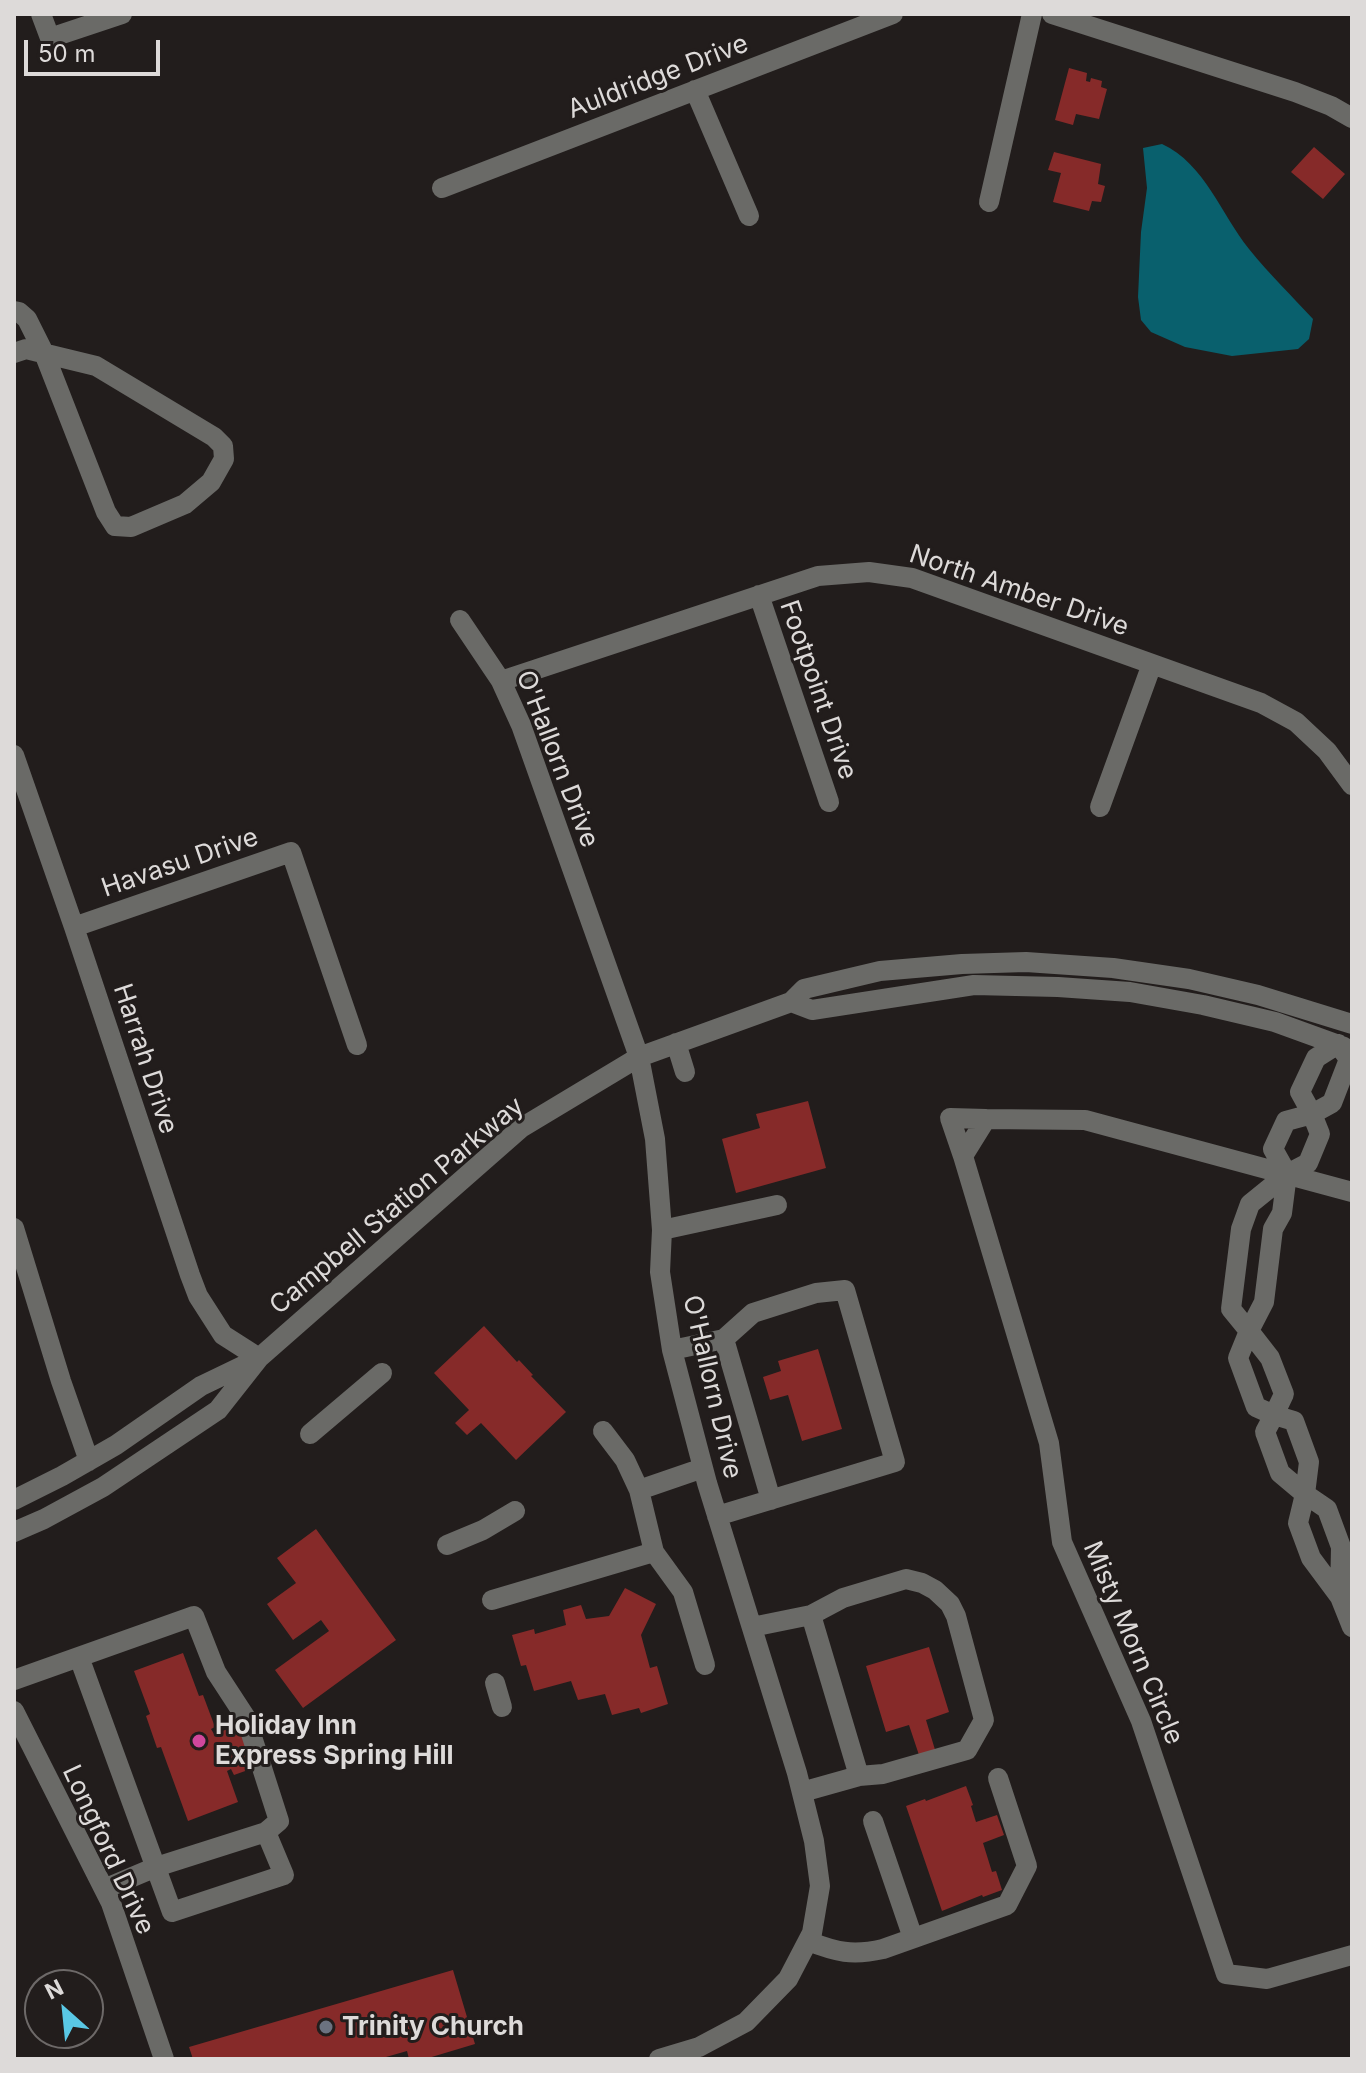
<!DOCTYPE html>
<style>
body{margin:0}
#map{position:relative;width:1366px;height:2073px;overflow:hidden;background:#221d1c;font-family:Inter,sans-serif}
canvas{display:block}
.frame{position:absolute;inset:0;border:16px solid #dddad9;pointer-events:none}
.north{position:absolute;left:24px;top:1969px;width:80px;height:80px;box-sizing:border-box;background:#221d1c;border:2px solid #6d6968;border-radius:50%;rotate:333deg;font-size:22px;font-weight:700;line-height:32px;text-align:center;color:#dddad9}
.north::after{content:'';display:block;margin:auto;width:28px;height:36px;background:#59c8e5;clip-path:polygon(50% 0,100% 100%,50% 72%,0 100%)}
.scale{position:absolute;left:24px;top:40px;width:136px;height:36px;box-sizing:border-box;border:4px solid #dddad9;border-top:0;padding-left:10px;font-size:24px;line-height:28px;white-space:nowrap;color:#dddad9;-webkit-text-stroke:6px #221d1c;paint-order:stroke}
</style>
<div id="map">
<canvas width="1366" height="2073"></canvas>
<div class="frame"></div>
<div class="north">N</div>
<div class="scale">50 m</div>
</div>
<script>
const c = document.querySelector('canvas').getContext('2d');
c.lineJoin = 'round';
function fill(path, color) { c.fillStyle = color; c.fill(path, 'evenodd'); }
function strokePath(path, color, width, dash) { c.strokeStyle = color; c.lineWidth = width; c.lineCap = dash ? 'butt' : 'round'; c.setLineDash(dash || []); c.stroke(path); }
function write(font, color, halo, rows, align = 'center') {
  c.font = font + ' Inter,sans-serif'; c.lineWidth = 6; c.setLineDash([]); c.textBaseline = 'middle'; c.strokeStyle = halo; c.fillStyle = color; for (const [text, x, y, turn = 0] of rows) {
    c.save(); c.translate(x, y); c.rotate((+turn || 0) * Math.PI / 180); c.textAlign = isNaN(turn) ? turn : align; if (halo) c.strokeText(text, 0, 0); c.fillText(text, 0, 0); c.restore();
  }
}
const water = new Path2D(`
 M1162,144C1205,164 1221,214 1249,249C1269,274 1292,296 1313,319L1309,339L1298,349L1232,356L1185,347L1151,332L1141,320L1138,297L1141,232L1147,188L1143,148Z`);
const building = new Path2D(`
 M1069,68L1087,73L1086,81L1090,82L1091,78L1102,81L1101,87L1107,89L1099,119L1076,114L1073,125L1055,120Z
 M1314,147L1345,174L1323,199L1291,172Z
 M1054,152L1101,164L1098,184L1105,186L1101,202L1092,201L1089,211L1053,202L1061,173L1048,170Z
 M808,1101L826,1168L736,1193L722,1139L760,1128L756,1114Z
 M484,1326L517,1362L519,1360L533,1375L531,1376L566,1412L516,1460L481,1423L467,1435L455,1423L469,1410L434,1373Z
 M818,1349L842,1429L802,1441L788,1395L770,1400L763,1377L781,1371L778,1361Z
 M316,1529L396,1640L303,1708L275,1670L329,1631L321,1620L293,1640L267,1604L296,1583L277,1558Z
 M625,1588L656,1604L641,1635L650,1668L657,1666L668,1704L641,1713L639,1708L612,1715L605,1694L578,1700L571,1681L534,1691L526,1665L521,1666L512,1635L534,1629L535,1634L566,1625L563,1610L581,1605L586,1619L609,1616Z
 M929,1647L949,1712L926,1720L936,1753L920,1758L909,1725L886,1732L866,1666Z
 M183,1653L199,1696L203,1695L215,1727L211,1729L214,1734L239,1725L252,1762L245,1763L248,1770L234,1775L231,1769L227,1771L238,1802L188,1821L161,1747L157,1748L146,1716L150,1714L134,1671Z
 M966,1786L973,1805L971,1806L976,1822L997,1815L1004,1835L983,1843L992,1872L996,1871L1002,1890L983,1897L982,1895L942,1911L906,1806L925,1799L926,1801Z
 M453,1970L475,2044L425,2059H409L407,2051L379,2059H193L189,2047Z`);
const minor = new Path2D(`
 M41,14L50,38L122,14
 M1052,14L1295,92L1331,106L1352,118
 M695,90L749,216
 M442,188L893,14
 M989,202L1032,14
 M14,311L19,312L27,319L44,353L106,512L115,526L131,527L185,504L211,482L224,459L223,446L214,437L96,366L26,349L14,353
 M759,595L829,802
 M460,620L501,681L521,725L639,1057L655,1139L662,1230L660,1272L672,1350L707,1483L797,1773L814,1841L820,1886L812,1933L788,1979L746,2022L699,2047L659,2059
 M501,681L818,576L869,572L912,578L1261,703L1296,722L1327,751L1352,785
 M14,755L74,927L190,1275L198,1296L223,1335L259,1358
 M1100,807L1152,664
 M74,927L291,852L357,1045
 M791,1002L812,1010L974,985L1058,987L1130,992L1203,1005L1275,1022L1344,1047
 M676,1043L685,1072
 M1338,1044L1316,1058L1300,1092L1312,1114L1286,1121L1273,1149L1287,1174L1250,1204L1241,1229L1231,1309L1249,1331L1238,1358L1256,1407L1274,1415L1265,1432L1280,1473L1305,1494L1298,1523L1311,1558L1340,1597L1352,1627
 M1338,1044L1349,1059L1332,1103L1312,1114L1320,1134L1308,1163L1287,1174L1282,1213L1273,1229L1264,1302L1249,1331L1270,1358L1284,1394L1274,1415L1294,1421L1309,1462L1305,1494L1327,1509L1341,1547L1340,1597
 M963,1156L950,1118L986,1119
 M1352,1192L1085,1120L986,1119L963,1156L1049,1443L1062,1542L1141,1721L1226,1974L1267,1979L1352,1955
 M14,1228L61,1381L89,1461
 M662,1230L777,1205
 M724,1339L771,1500
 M672,1350L724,1339L753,1313L816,1293L845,1290L895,1462L717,1516
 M603,1431L625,1460L639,1490L703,1468
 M310,1434L382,1373
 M639,1490L654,1552L683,1592L705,1665
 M14,1500L62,1476L116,1445L201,1386L255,1360
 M14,1532L44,1519L103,1487L218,1410L259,1358L521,1128L639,1057L791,1002L804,989L880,971L962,964L1026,962L1113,968L1189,979L1258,995L1352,1024
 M447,1545L483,1530L515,1511
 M492,1600L654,1552
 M811,1615L859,1776
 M752,1627L811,1615L843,1598L906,1579L922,1583L935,1590L950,1604L956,1616L984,1720L967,1750L883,1774L859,1776L802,1792
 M14,1680L194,1616L216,1672L246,1718L279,1821L266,1832L284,1875L172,1912L79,1657
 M495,1683L502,1707
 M14,1711L111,1903L164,2059
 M873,1821L913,1938
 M104,1889L156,1867L266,1832
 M808,1941C836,1952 852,1956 883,1949L1007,1905L1027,1866L998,1778`);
const markers = [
 [199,1741,8,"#d1479c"],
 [326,2027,8,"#6b7280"]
];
const streetNames = [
 ["Auldridge Drive",658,77,-21],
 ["North Amber Drive",1019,591,19],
 ["Footpoint Drive",818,690,71],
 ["O'Hallorn Drive",557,759,69],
 ["Havasu Drive",180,863,-19],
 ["Harrah Drive",145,1059,72],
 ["Campbell Station Parkway",397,1206,-40],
 ["O'Hallorn Drive",712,1387,77],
 ["Misty Morn Circle",1133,1643,67],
 ["Longford Drive",108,1850,65]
];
const poiNames = [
 ["Holiday Inn",215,1726],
 ["Express Spring Hill",215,1756],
 ["Trinity Church",342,2027]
];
fill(water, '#09606d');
fill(building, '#862a29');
strokePath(minor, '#6a6a67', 20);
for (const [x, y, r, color] of markers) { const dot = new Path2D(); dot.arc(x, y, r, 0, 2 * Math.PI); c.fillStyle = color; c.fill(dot); strokePath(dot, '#221d1c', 3); }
write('26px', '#dddad9', '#221d1c', streetNames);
write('bold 26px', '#dddad9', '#221d1c', poiNames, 'left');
</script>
